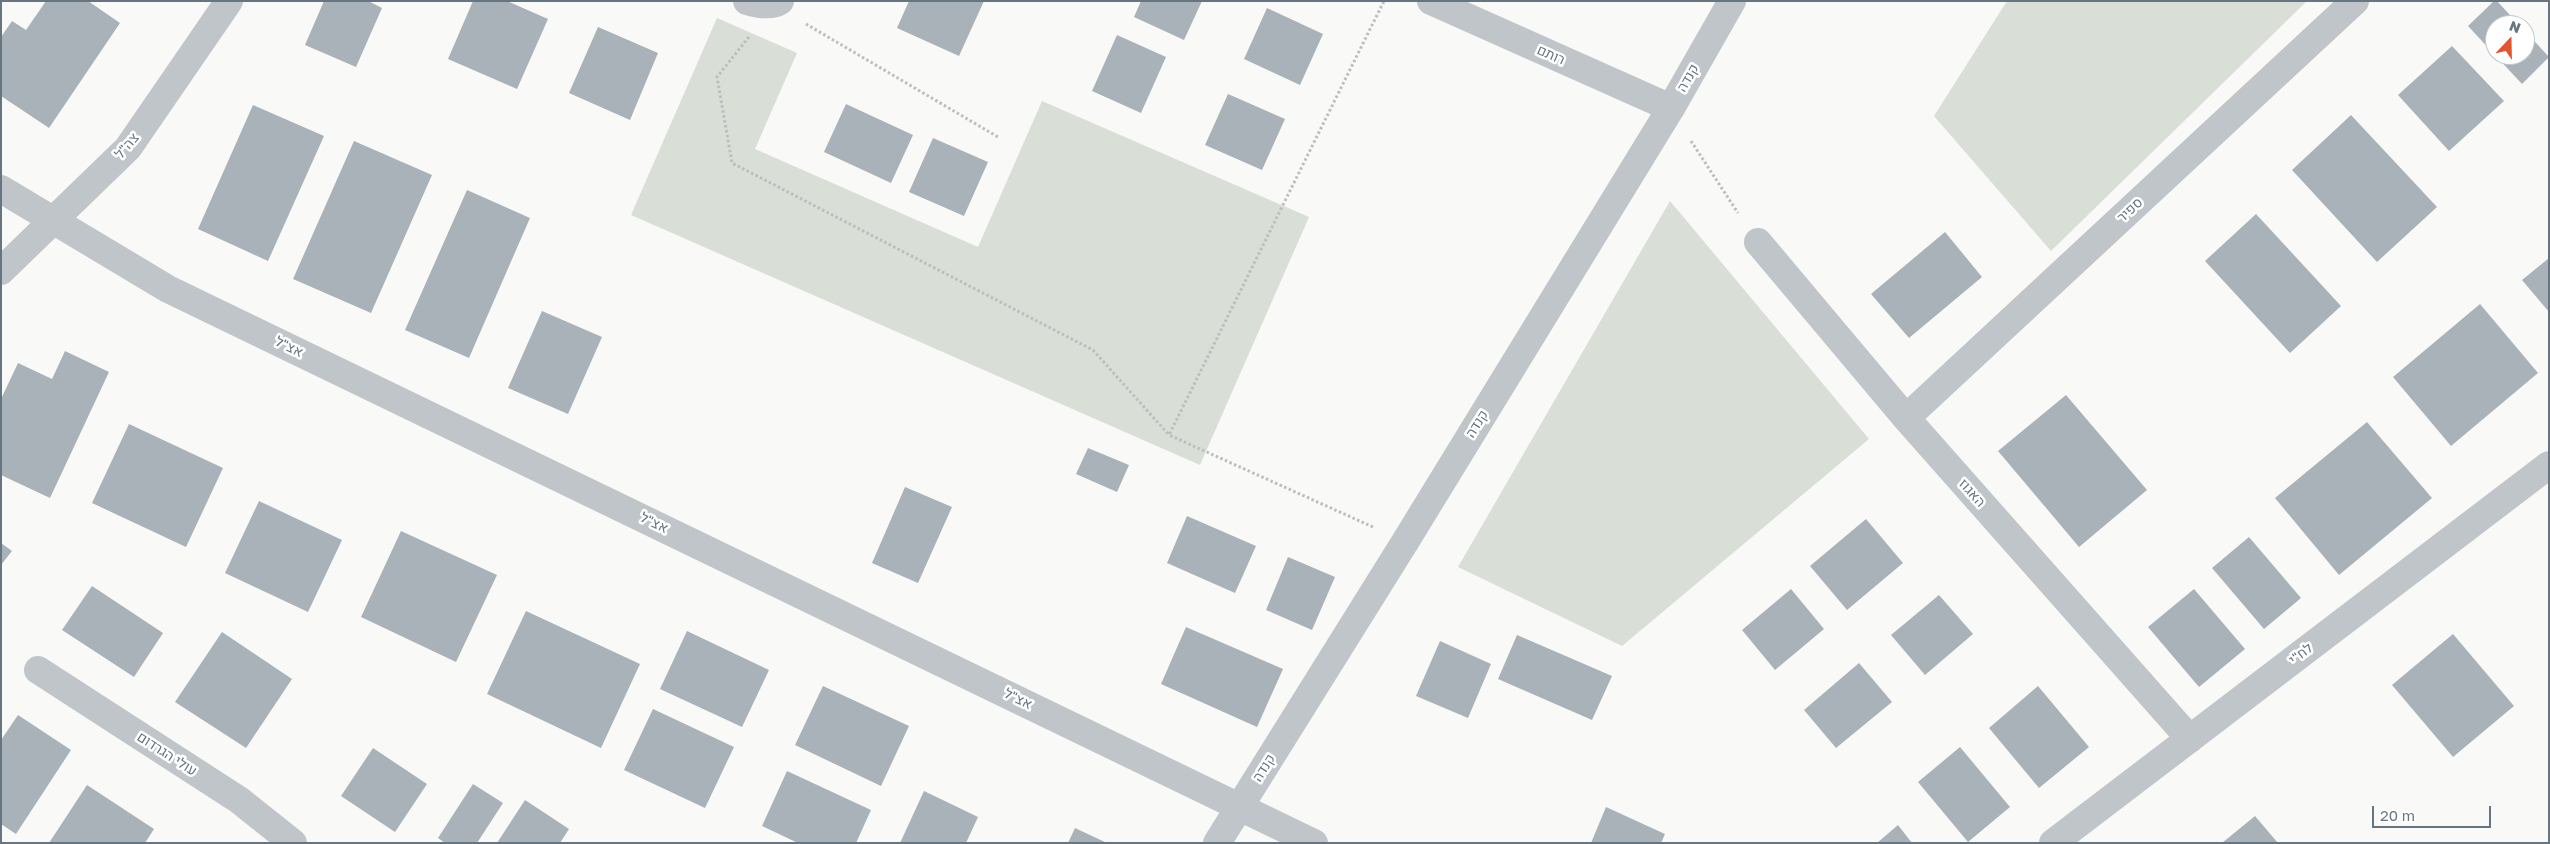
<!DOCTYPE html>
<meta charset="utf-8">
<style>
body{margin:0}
#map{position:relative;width:2550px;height:844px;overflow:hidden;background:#f9f9f7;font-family:"Golos Text",sans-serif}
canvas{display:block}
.frame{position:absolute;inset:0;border:2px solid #657581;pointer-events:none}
.north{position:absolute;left:2485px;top:15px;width:50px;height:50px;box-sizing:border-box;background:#fff;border:1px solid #c1c8cd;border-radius:50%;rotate:21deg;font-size:14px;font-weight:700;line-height:20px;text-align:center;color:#657581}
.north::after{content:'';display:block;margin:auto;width:18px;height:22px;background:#e1562f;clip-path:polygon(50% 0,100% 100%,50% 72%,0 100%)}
.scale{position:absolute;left:2372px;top:806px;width:119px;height:22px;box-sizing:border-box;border:2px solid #657581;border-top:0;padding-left:6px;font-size:15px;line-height:18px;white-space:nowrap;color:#657581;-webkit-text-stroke:4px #fff;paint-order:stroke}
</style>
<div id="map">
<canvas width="2550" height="844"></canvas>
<div class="frame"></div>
<div class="north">N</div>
<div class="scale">20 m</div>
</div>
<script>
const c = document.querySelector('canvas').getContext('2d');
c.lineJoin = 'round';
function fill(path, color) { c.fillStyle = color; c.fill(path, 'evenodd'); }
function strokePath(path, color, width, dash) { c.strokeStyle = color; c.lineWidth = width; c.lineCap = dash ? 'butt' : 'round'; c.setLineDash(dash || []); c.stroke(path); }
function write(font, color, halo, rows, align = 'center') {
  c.font = font + ' "Golos Text",Heebo,sans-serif'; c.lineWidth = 5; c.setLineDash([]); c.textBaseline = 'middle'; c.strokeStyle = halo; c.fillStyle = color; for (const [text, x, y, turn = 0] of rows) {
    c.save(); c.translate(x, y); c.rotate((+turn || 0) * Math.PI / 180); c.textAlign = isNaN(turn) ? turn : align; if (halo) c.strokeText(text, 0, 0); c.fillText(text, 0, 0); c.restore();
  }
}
const green = new Path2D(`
 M2007,1H2307L2051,251L1934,116Z
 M717,18L797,53L755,149L978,247L1042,101L1309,217L1200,465L631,215Z
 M1670,201L1869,439L1622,646L1458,567Z`);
const building = new Path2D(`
 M46,1H88L120,23L49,128L1,96V37L12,21L26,30Z
 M324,1H368L382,8L356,67L305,45Z
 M473,1H507L548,19L517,89L448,59Z
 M909,1H984L959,56L897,28Z
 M1141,1H1202L1184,40L1134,17Z
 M2494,1H2497L2519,25H2495V55H2525V31L2549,57L2522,84L2468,26Z
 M1267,8L1323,34L1300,85L1244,59Z
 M598,27L658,53L630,120L569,93Z
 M1117,35L1166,57L1141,113L1092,91Z
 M2452,46L2504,101L2449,151L2398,95Z
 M1228,94L1285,119L1262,170L1205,145Z
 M846,104L913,135L891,183L824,152Z
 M253,105L324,136L268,261L198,229Z
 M2351,115L2437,207L2377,262L2292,170Z
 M933,138L988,162L964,216L909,192Z
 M354,141L432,175L371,313L293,279Z
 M467,190L530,218L469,358L405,330Z
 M2256,214L2341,306L2290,353L2205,261Z
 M1945,232L1982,277L1909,338L1871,294Z
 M2549,258V312L2522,280Z
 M2480,304L2538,373L2451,446L2393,377Z
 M542,311L602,337L568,414L508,388Z
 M65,351L109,372L50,498L1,475V399L18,363L52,379Z
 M2066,395L2147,490L2079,547L1998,451Z
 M2367,422L2432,498L2339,575L2275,498Z
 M129,424L223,468L186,547L92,503Z
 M1088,448L1129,465L1117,492L1076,474Z
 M905,487L952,507L918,583L872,563Z
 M259,501L342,540L308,612L225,573Z
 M1187,516L1256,546L1235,593L1167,563Z
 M1866,519L1903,563L1847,610L1810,566Z
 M401,531L497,575L456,662L361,617Z
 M2249,537L2301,598L2264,629L2212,568Z
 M1,543L12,551L1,565Z
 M1288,557L1335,577L1312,630L1266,610Z
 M92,586L163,633L134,677L62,630Z
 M1791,589L1824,629L1775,670L1742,630Z
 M2194,589L2245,649L2199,687L2148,627Z
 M1939,595L1973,634L1925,675L1891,635Z
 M526,611L640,664L601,748L487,694Z
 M1186,627L1283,669L1257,727L1161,684Z
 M687,631L769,670L742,727L660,689Z
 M222,632L292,679L246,748L175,702Z
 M2453,634L2514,706L2453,757L2392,685Z
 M1517,635L1612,676L1592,720L1498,679Z
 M1440,641L1491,664L1468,718L1416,696Z
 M1859,663L1892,702L1836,748L1804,710Z
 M823,686L909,726L881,786L795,745Z
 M2038,686L2089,747L2039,788L1989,728Z
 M653,709L734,747L705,808L624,770Z
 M18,715L71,750L16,834L1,824V740Z
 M1960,747L2010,807L1968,842L1918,782Z
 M373,748L427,784L395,832L341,796Z
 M787,771L871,810L856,843H798L762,826Z
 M473,784L503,803L477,843H445L438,838Z
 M87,785L154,829L145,843H49Z
 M924,791L978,817L966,843H900Z
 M525,800L569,829L560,843H497Z
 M1606,807L1665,834L1661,843H1591Z
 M2255,816L2278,843H2222Z
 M1898,825L1912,843H1877Z
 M1075,828L1107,843H1068Z`);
const path = new Path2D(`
 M806,24L998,137
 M749,37L717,77L732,163L1093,350L1169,435
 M1691,141L1738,213
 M1373,527L1169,435L1384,1`);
const minor = new Path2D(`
 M747,1C757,4 771,7 780,1
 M1431,1L1671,108
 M1,189L168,289L1314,843
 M1758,242L1906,418L2190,739
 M1,271L128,148L229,1
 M1906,418L2355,1
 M38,670L239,800L293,843
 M2053,843L2549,465`);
const tertiary = new Path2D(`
 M1217,843L1405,542L1671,108L1732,1`);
const streetNames = [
 ["רותם",1551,55,24],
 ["קנדה",1688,78,-60],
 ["צה\"ל",127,146,-50],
 ["ספיר",2130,210,-43],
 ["אצ\"ל",289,347,26],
 ["קנדה",1477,424,-58],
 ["האגוז",1972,493,48],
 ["אצ\"ל",654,523,26],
 ["לח\"י",2301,654,-37],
 ["אצ\"ל",1018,699,26],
 ["עולי הגרדום",167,754,33],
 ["קנדה",1264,768,-58]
];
fill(green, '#d9ded6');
fill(building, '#a9b2b8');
strokePath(path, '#bbbec1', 3, [2.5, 2.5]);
strokePath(minor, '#c0c5c9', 28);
strokePath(tertiary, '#c0c5c9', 28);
write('14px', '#657581', '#fff', streetNames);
</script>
